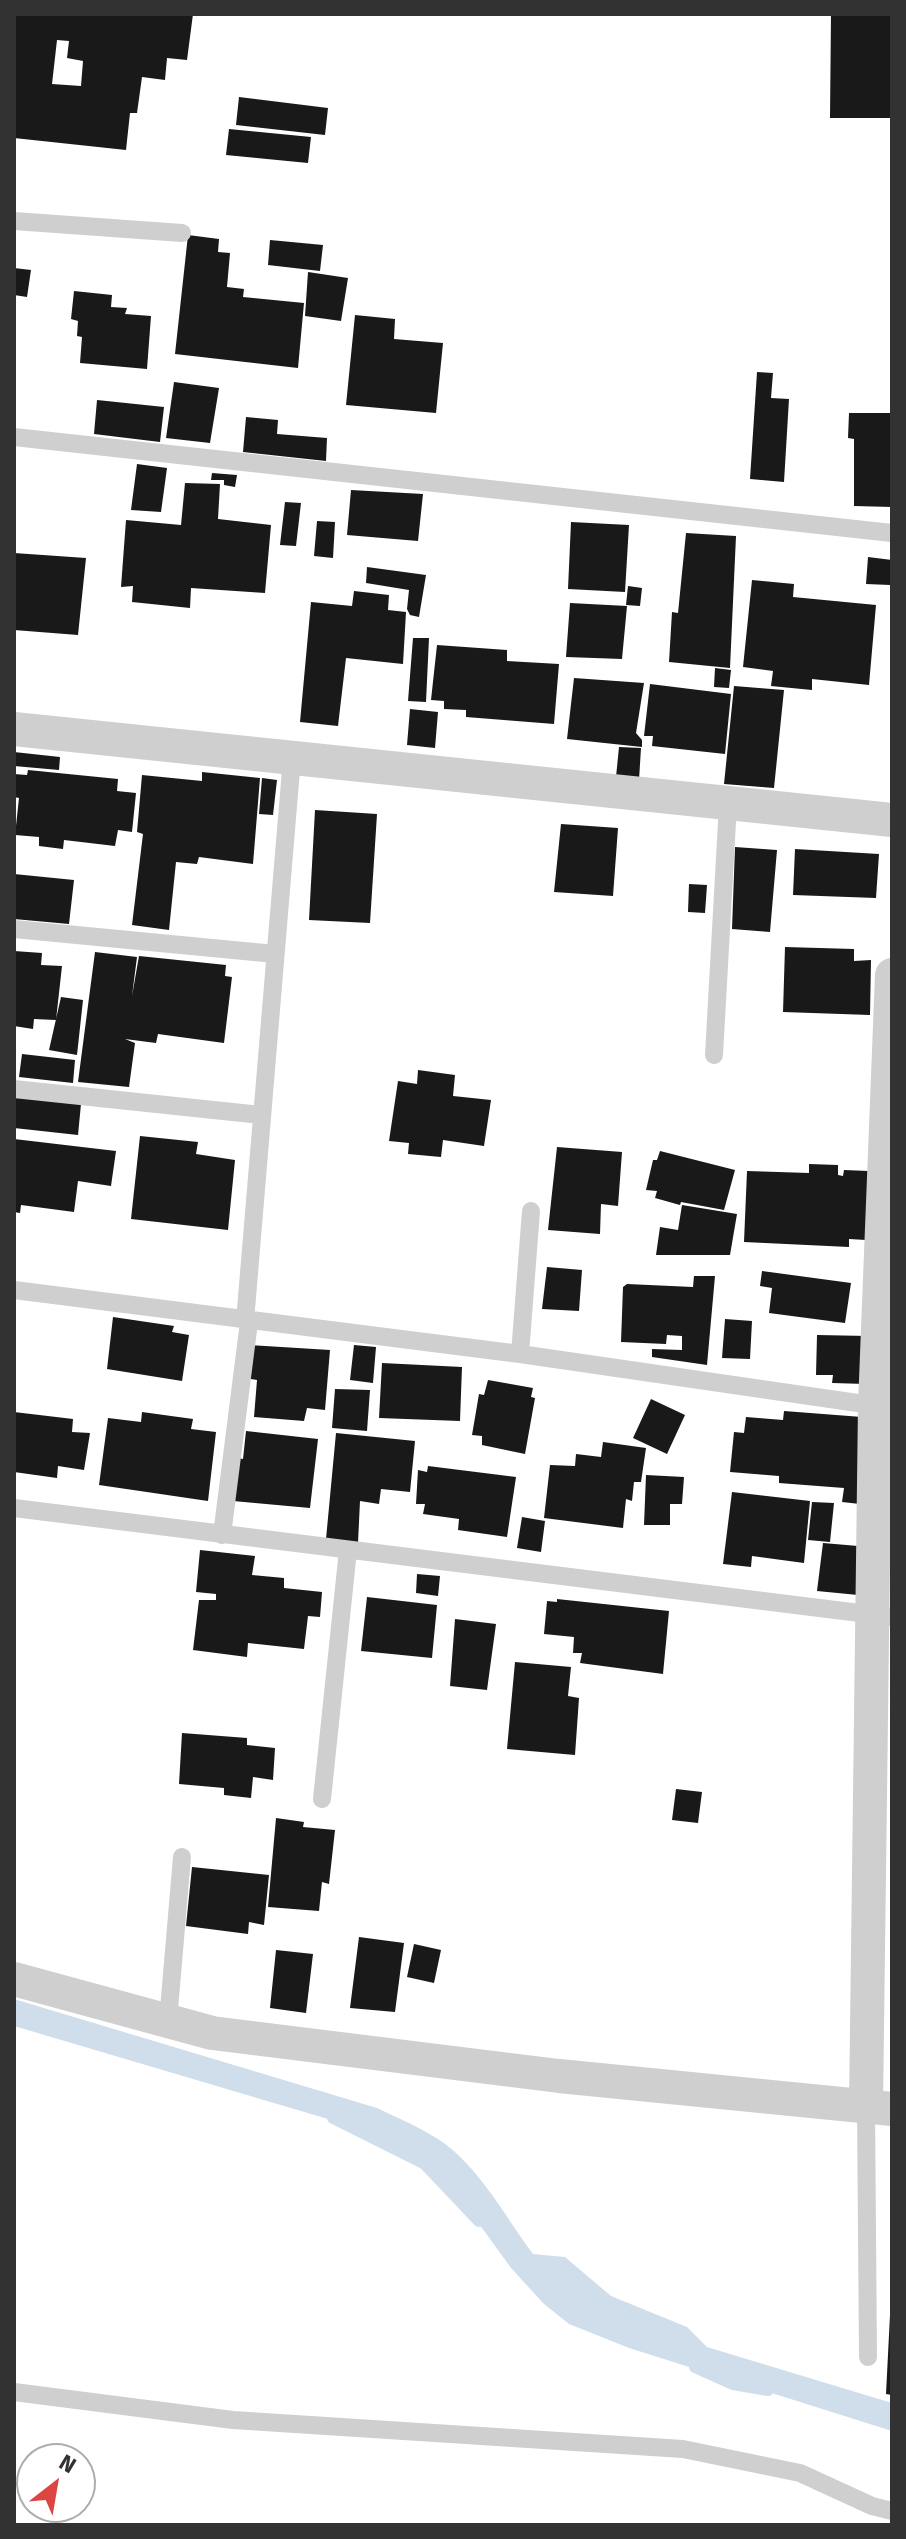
<!DOCTYPE html>
<style>
body{margin:0}
#map{position:relative;width:906px;height:2539px;overflow:hidden;background:#fff;font-family:"Fira Sans",sans-serif}
canvas{display:block}
.frame{position:absolute;inset:0;border:16px solid #323232;pointer-events:none}
.north{position:absolute;left:16px;top:2443px;width:80px;height:80px;box-sizing:border-box;background:#fff;border:2px solid #adadad;border-radius:50%;rotate:31deg;font-size:22px;font-weight:700;line-height:32px;text-align:center;color:#323232}
.north::after{content:'';display:block;margin:auto;width:28px;height:36px;background:#dc4642;clip-path:polygon(50% 0,100% 100%,50% 72%,0 100%)}
</style>
<div id="map">
<canvas width="906" height="2539"></canvas>
<div class="frame"></div>
<div class="north">N</div>
</div>
<script>
const c = document.querySelector('canvas').getContext('2d');
c.lineJoin = 'round';
function fill(path, color) { c.fillStyle = color; c.fill(path, 'evenodd'); }
function strokePath(path, color, width, dash) { c.strokeStyle = color; c.lineWidth = width; c.lineCap = dash ? 'butt' : 'round'; c.setLineDash(dash || []); c.stroke(path); }
const water = new Path2D(`
 M14,1999L377,2108C398,2118 419,2127 438,2139C479,2166 504,2215 533,2254L565,2257L611,2296L687,2327L707,2347L892,2403V2431L629,2348L569,2324L544,2304L511,2268L448,2181L426,2160L400,2146L365,2130L14,2026Z`);
const stream = new Path2D(`
 M333,2118L425,2164L479,2221
 M695,2367L733,2384L768,2390`);
const building = new Path2D(`
 M16,14H193L187,60L167,58L165,80L142,77L137,113H130L126,150L14,138ZM57,40L69,41L67,58L83,61L81,86L52,84Z
 M831,14H892V118H830Z
 M239,97L328,108L325,135L236,125Z
 M229,129L311,137L308,163L226,155Z
 M188,235L219,239L218,252L230,253L227,287L244,289L243,297L304,303L298,368L175,354Z
 M270,240L323,245L320,271L268,265Z
 M14,268L31,270L27,297L14,295Z
 M308,272L348,278L341,321L305,316Z
 M74,291L112,295L111,307L127,308L125,314L151,316L147,369L80,363L82,337L77,336L78,321L71,319Z
 M355,315L395,319L394,339L443,343L436,413L346,405Z
 M757,372L773,373L771,398L789,399L784,482L750,479Z
 M174,382L219,388L210,443L166,438Z
 M97,400L164,407L160,442L94,434Z
 M849,413H892V507L854,506V439L848,438Z
 M246,417L278,420L277,434L327,438L326,461L243,452Z
 M137,464L167,468L161,512L131,510Z
 M212,473L237,475L235,487L224,485V480H211Z
 M185,483L220,484L218,519L271,525L265,593L191,588L190,608L132,602L133,586L121,587L126,520L181,525Z
 M351,490L423,494L418,541L347,535Z
 M285,502L301,503L296,546L280,545Z
 M317,521L335,522L333,558L314,556Z
 M571,522L629,525L625,592L568,589Z
 M686,533L736,536L730,668L669,662L672,612L678,613Z
 M14,553L86,558L78,635L14,630Z
 M868,557L892,560L890,585L866,584Z
 M367,567L426,575L419,617L410,615L407,609L409,590L366,583Z
 M752,580L794,584L793,597L876,605L869,685L812,679V690L771,686L773,671L743,667Z
 M628,586L642,588L640,606L626,605Z
 M354,591L389,595L388,610L406,612L403,664L346,658L338,726L300,722L311,602L352,606Z
 M570,603L627,606L622,659L566,657Z
 M413,638H429L426,702L408,701Z
 M437,645L507,650V661L559,664L554,724L466,717V710L444,709V701L431,700Z
 M715,668L731,670L729,688L714,687Z
 M574,678L644,683L636,733L642,740V747L567,739Z
 M650,684L731,694L725,754L652,746L653,736H644Z
 M734,686L784,690L774,788L724,784Z
 M410,709L438,712L435,748L407,745Z
 M619,747L641,748L639,780L616,777Z
 M14,752L60,757L59,770L14,766Z
 M28,770L118,779L117,791L136,793L132,832L118,830L115,846L64,840L63,849L39,846V837L15,835L19,798L14,797V774L27,775Z
 M202,772L260,778L253,864L199,857L197,864L176,862L169,930L132,925L143,834L137,832L142,775L202,781Z
 M262,778L277,780L273,815L259,814Z
 M315,810L377,814L370,923L309,920Z
 M561,824L618,828L613,896L554,892Z
 M735,847L777,850L770,932L732,929Z
 M795,849L879,854L876,898L793,895Z
 M14,874L74,880L69,924L14,919Z
 M689,884L707,885L705,913L688,912Z
 M785,947L854,949V961L871,960L870,1015L783,1012Z
 M14,951L42,953L41,965L62,966L56,1020L34,1019L33,1029L14,1026Z
 M95,952L137,957L132,996L139,956L226,965L225,976L232,977L224,1043L158,1034L156,1043L125,1039L135,1043L129,1087L78,1082Z
 M61,997L83,1000L77,1055L49,1050Z
 M22,1054L75,1060L73,1083L19,1077Z
 M418,1070L455,1075L453,1096L491,1100L484,1146L443,1140L441,1157L408,1154L409,1143L389,1141L398,1081L417,1084Z
 M14,1097L81,1104L78,1135L14,1128Z
 M140,1136L198,1142L196,1154L235,1160L228,1230L131,1219Z
 M14,1139L116,1151L111,1186L78,1181L74,1212L21,1205L20,1213L14,1212Z
 M557,1147L622,1152L618,1206L601,1204L600,1234L548,1230Z
 M660,1151L735,1170L724,1210L681,1202L680,1205L655,1198L657,1191L646,1190L653,1160H657Z
 M809,1164L838,1165V1175L843,1176L844,1170L868,1171L866,1240L849,1239V1247L744,1242L747,1171L809,1173Z
 M682,1205L737,1214L730,1255H656L660,1227L678,1230Z
 M547,1267L582,1270L579,1311L542,1309Z
 M762,1271L851,1283L845,1323L769,1313L772,1288L760,1286Z
 M694,1276H715L707,1365L652,1357V1349L682,1350V1336L667,1335L666,1344L621,1342L623,1287L627,1284L693,1287Z
 M113,1317L174,1326L172,1332L189,1335L182,1381L107,1369Z
 M725,1319L752,1321L750,1359L722,1358Z
 M817,1335L868,1336L866,1384L832,1383L833,1375H816Z
 M249,1345L330,1350L325,1410L307,1408L304,1421L254,1417L257,1380L245,1378Z
 M354,1345L376,1347L373,1383L350,1380Z
 M382,1363L462,1367L460,1421L379,1418Z
 M488,1380L533,1388L531,1397L535,1398L525,1454L482,1445V1436L472,1435L479,1394L484,1395Z
 M335,1389L370,1390L367,1431L332,1428Z
 M651,1399L685,1415L667,1454L633,1438Z
 M784,1411L862,1417L860,1504L842,1502L844,1488L779,1483V1476L730,1472L734,1432L744,1433L746,1417L783,1420Z
 M14,1412L73,1419L72,1432L90,1433L84,1470L58,1466L57,1478L14,1472Z
 M142,1412L193,1419L191,1429L216,1432L208,1501L99,1485L108,1418L141,1422Z
 M246,1431L318,1439L310,1508L233,1501L238,1458L243,1459Z
 M336,1433L415,1441L410,1492L381,1489L379,1504L360,1501L358,1543L326,1539Z
 M603,1442L646,1448L641,1482H634L632,1501L626,1499L623,1528L544,1518L550,1465L575,1466L576,1454L601,1457Z
 M428,1466L516,1477L507,1537L458,1530L459,1519L423,1514L425,1504H416L418,1470L427,1472Z
 M646,1475L684,1477L682,1504H670V1525H644Z
 M732,1492L810,1501L804,1563L752,1556L751,1567L723,1564Z
 M812,1502L834,1503L830,1542L808,1540Z
 M522,1517L545,1521L541,1552L517,1548Z
 M823,1543L858,1546V1595L817,1591Z
 M200,1550L255,1556L252,1575L284,1578V1588L322,1592L320,1617L308,1616L304,1649L248,1643L247,1657L193,1650L199,1600H216V1594L196,1592Z
 M417,1574L440,1576L438,1596L416,1593Z
 M367,1597L437,1605L432,1658L361,1651Z
 M557,1599L669,1611L663,1674L580,1663L582,1653H573L574,1637L544,1634L547,1601L557,1602Z
 M455,1619L496,1624L487,1690L450,1686Z
 M515,1662L571,1667L568,1696L579,1698L575,1755L507,1749Z
 M182,1733L247,1738V1745L275,1748L273,1780L253,1777L251,1798L224,1795V1788L179,1784Z
 M676,1789L702,1792L698,1823L672,1820Z
 M276,1818L304,1822L303,1827L335,1830L329,1884L322,1882L319,1911L268,1907Z
 M192,1867L269,1875L264,1925L249,1922L248,1934L186,1926Z
 M359,1937L404,1943L395,2012L350,2008Z
 M414,1944L441,1950L434,1983L407,1977Z
 M276,1950L313,1954L306,2013L270,2008Z
 M890,2315H892V2395L886,2394Z`);
const service = new Path2D(`
 M14,221L182,233
 M14,437L892,533
 M14,929L275,954
 M714,1055L728,804
 M14,1089L261,1115
 M14,1290L520,1354L892,1408
 M245,1321L292,758
 M520,1354L531,1211
 M14,1508L892,1617
 M222,1535L249,1322
 M322,1799L348,1550
 M168,2021L182,1857
 M866,2106L868,2357
 M14,2392L233,2420L683,2449L800,2473L872,2506L892,2511`);
const minor = new Path2D(`
 M14,729L892,820
 M14,1979L212,2033L559,2076L892,2109
 M866,2106L875,1405L892,975`);
fill(water, '#d0deec');
strokePath(stream, '#d0deec', 12);
fill(building, '#191919');
strokePath(service, '#cfcfcf', 18);
strokePath(minor, '#cfcfcf', 34);
</script>
